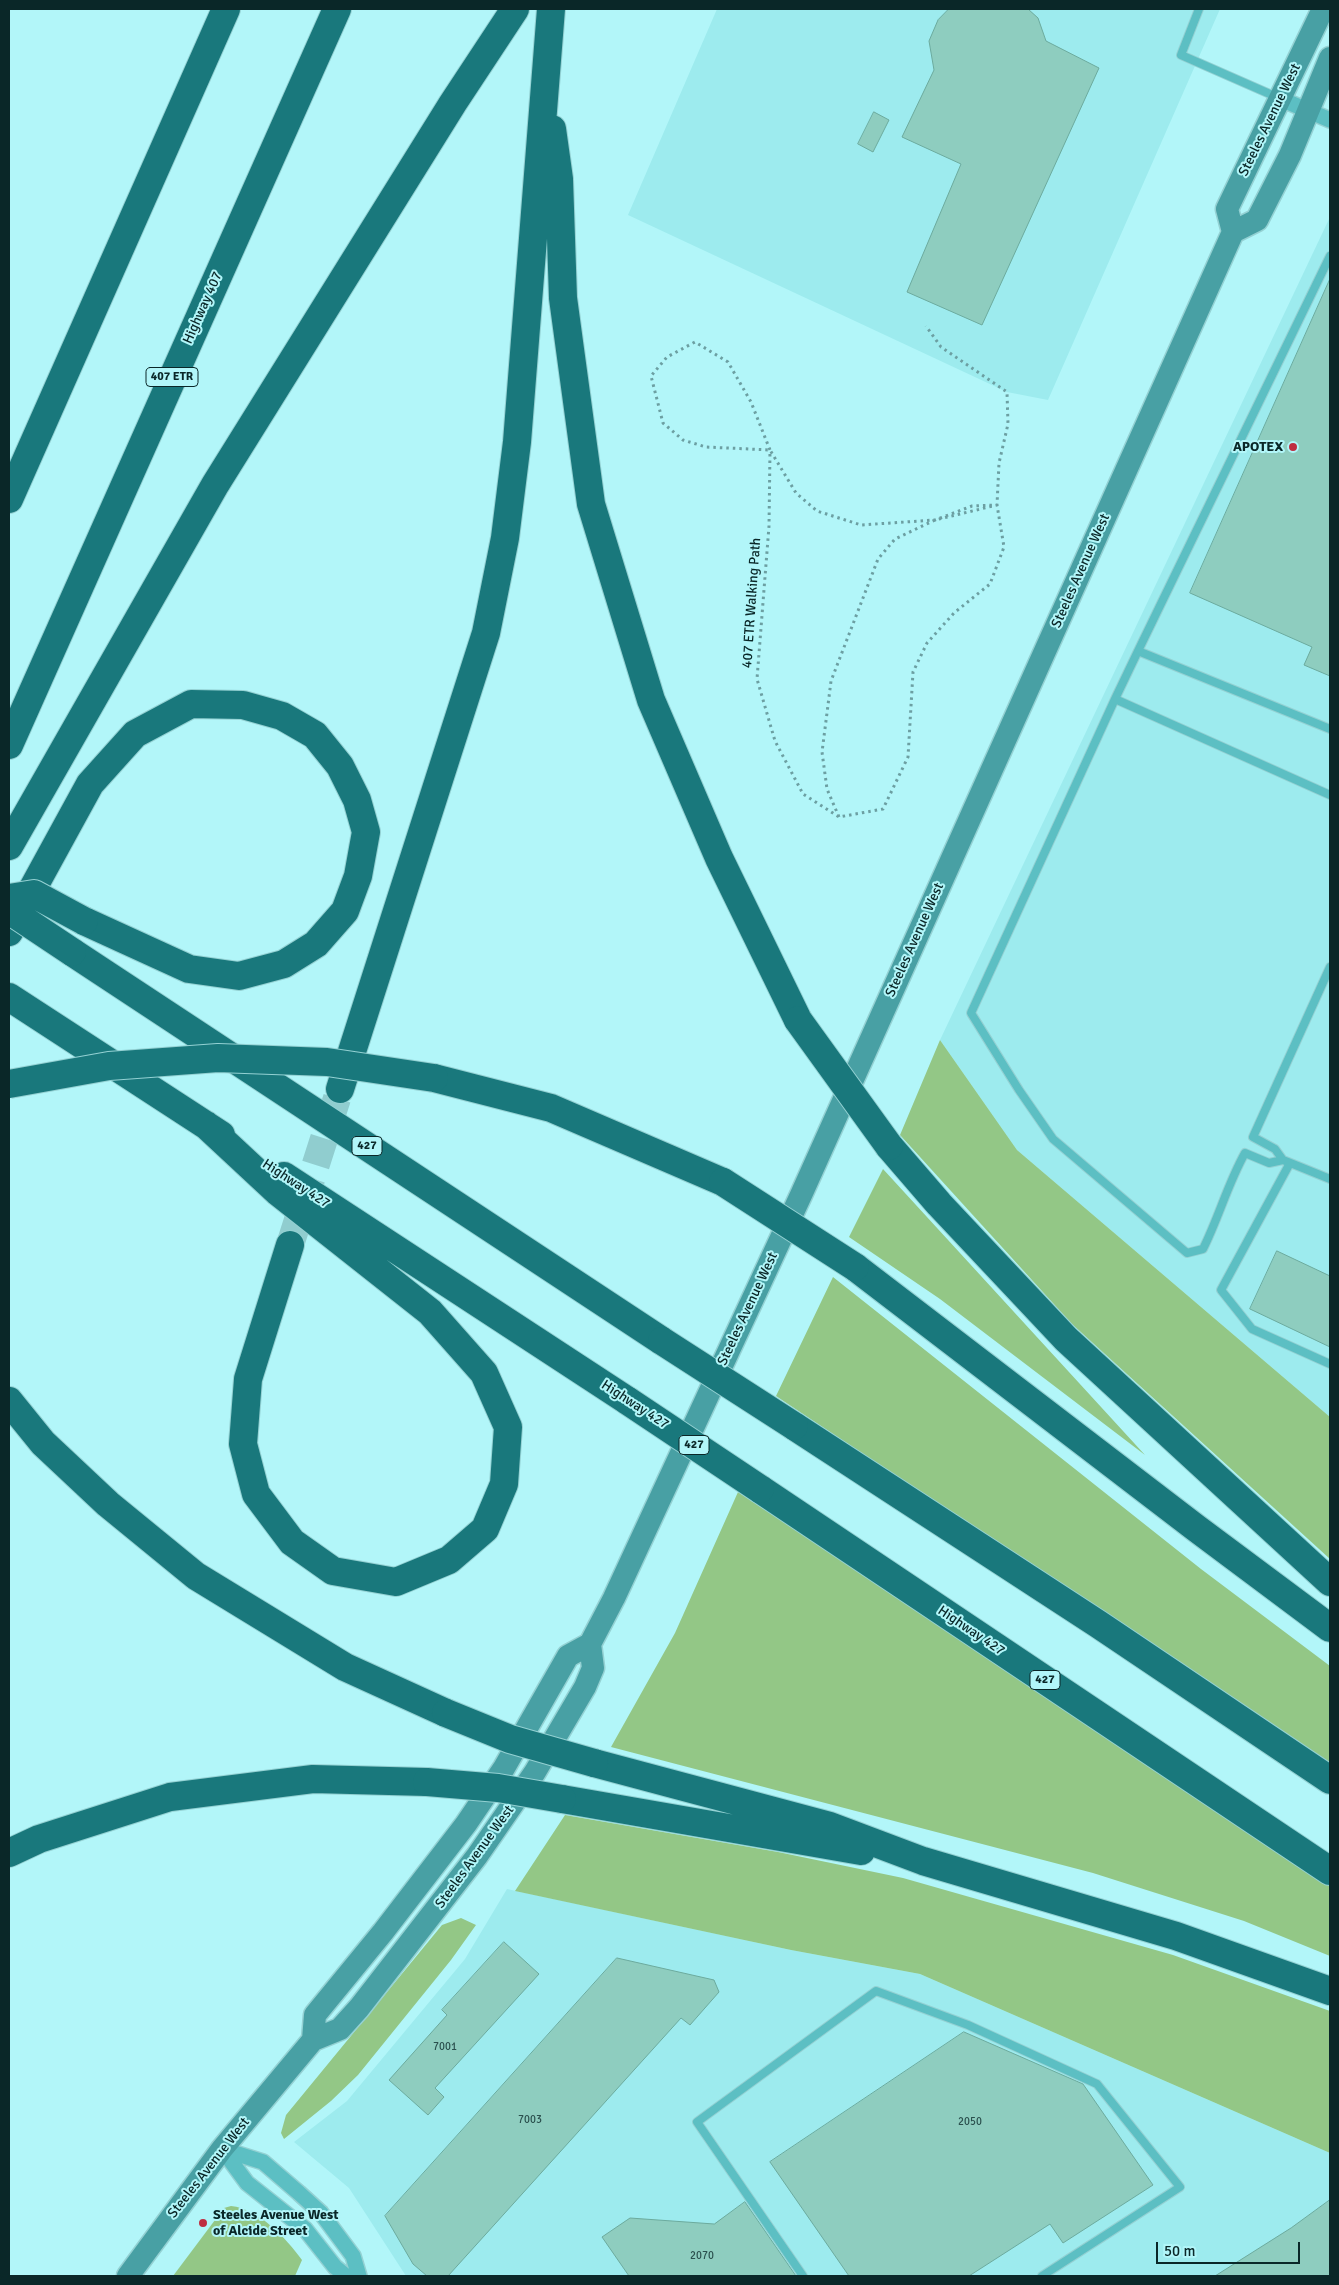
<!DOCTYPE html>
<style>
body{margin:0}
#map{position:relative;width:1339px;height:2285px;overflow:hidden;background:#b2f6f9;font-family:Signika,sans-serif}
canvas{display:block}
.frame{position:absolute;inset:0;border:10px solid #0a2728;pointer-events:none}
.scale{position:absolute;left:1156px;top:2242px;width:144px;height:22px;box-sizing:border-box;border:2px solid #0a2728;border-top:0;padding-left:6px;font-size:15px;line-height:18px;white-space:nowrap;color:#0a2728;-webkit-text-stroke:4px #b2f6f9;paint-order:stroke}
</style>
<div id="map">
<canvas width="1339" height="2285"></canvas>
<div class="frame"></div>
<div class="scale">50 m</div>
</div>
<script>
const c = document.querySelector('canvas').getContext('2d');
c.lineJoin = 'round';
function fill(path, color) { c.fillStyle = color; c.fill(path, 'evenodd'); }
function strokePath(path, color, width, dash) { c.strokeStyle = color; c.lineWidth = width; c.lineCap = dash ? 'butt' : 'round'; c.setLineDash(dash || []); c.stroke(path); }
function write(font, color, halo, rows, align = 'center') {
  c.font = font + ' Signika,sans-serif'; c.lineWidth = 4; c.setLineDash([]); c.textBaseline = 'middle'; c.strokeStyle = halo; c.fillStyle = color; for (const [text, x, y, turn = 0] of rows) {
    c.save(); c.translate(x, y); c.rotate((+turn || 0) * Math.PI / 180); c.textAlign = isNaN(turn) ? turn : align; if (halo) c.strokeText(text, 0, 0); c.fillText(text, 0, 0); c.restore();
  }
}
const built = new Path2D(`
 M717,9H1220L1048,400L1007,392L628,215Z
 M1330,217V1417L1017,1150L940,1040Z
 M507,1889L791,1950L920,1974L1330,2153V2276H406L349,2188L294,2142L347,2101L465,1959Z`);
const green = new Path2D(`
 M940,1040L1017,1150L1330,1417V1559L1072,1324L900,1135Z
 M883,1169L1145,1455L940,1299L849,1237Z
 M833,1277L1201,1569L1330,1666V1765L776,1396Z
 M738,1492L1330,1884V1956L1244,1921L1093,1873L611,1747L675,1633Z
 M565,1815L778,1852L903,1878L1173,1955L1330,2011V2153L920,1974L791,1950L515,1891Z
 M461,1918L476,1925L451,1960L358,2075L331,2101L284,2139L281,2133L286,2115L442,1925Z
 M231,2206C259,2209 286,2238 302,2260L295,2276H173L224,2208Z`);
const building = new Path2D(`
 M949,9H1028L1038,18L1046,41L1099,68L982,325L907,292L961,164L902,137L934,70L929,41L938,20Z
 M874,112L889,120L873,152L858,144Z
 M1330,279V676L1304,665L1312,647L1190,593Z
 M1277,1251L1330,1276V1347L1250,1309Z
 M504,1942L539,1974L435,2088L444,2097L428,2115L389,2080L447,2015L442,2010Z
 M617,1958L714,1980L719,1992L690,2025L681,2018L448,2276H427L413,2264L385,2216Z
 M964,2032L1083,2084L1153,2185L1063,2243L1050,2224L969,2276H849L770,2162Z
 M1330,2200V2276H1215L1291,2228Z
 M745,2202L796,2276H629L602,2237L630,2218L714,2224Z`);
const highwayTunnel = new Path2D(`
 M290,1245L340,1089`);
const path = new Path2D(`
 M839,817L827,789L822,752L827,713L831,681L878,559L895,539L935,520L997,505L972,506L935,520L861,525L817,511L796,493L770,450L706,447L683,440L663,423L651,376L667,357L695,342L728,362L751,402L770,450L769,526L757,679L775,741L803,794L839,817L883,809L908,757L913,672L927,643L954,613L990,584L1004,547L997,505L999,463L1008,424L1007,392L941,347L926,326`);
const lane = new Path2D(`
 M1199,9L1181,55L1279,98
 M1330,256L1138,651L1330,729
 M1115,699L1138,651
 M1330,967L1253,1137L1275,1149L1283,1160L1330,1179
 M1283,1160L1269,1163L1245,1153C1228,1183 1219,1217 1203,1249L1187,1253L1053,1139L1019,1090L971,1013L1115,699L1330,795
 M1290,1163L1221,1290L1252,1329L1330,1364
 M803,2276L697,2122L876,1991L968,2025L1097,2084L1180,2187L1042,2276`);
const street = new Path2D(`
 M1281,99L1330,120
 M222,2149L263,2162L299,2193L321,2213L353,2256L359,2276
 M222,2149L247,2183L305,2229L335,2267L346,2276`);
const secondary = new Path2D(`
 M1233,232L1257,220L1290,155L1330,58
 M313,2040L315,2015L383,1932L466,1824L504,1768L568,1656L590,1644L614,1598L801,1195L1233,232L1227,209L1323,9
 M128,2276L222,2149L313,2040L340,2029L359,2008L477,1856L535,1772L585,1687L593,1668L590,1644`);
const highway = new Path2D(`
 M552,129L559,179L563,298L591,504L651,700L719,858L798,1020
 M9,499L226,9
 M9,745L337,9
 M9,846L215,485L453,103L515,9
 M9,932L90,784L135,734L191,704L243,705L282,716L315,735L340,766L357,800L366,832L358,876L345,911L316,944L284,964L239,976L189,969L84,921
 M72,952L662,1341
 M9,997L221,1135
 M434,1078L551,1108L723,1182
 M340,1089L486,633L505,538L517,442L551,9
 M206,1125L278,1192L430,1312L484,1373L508,1427L504,1484L485,1529L449,1560L396,1582L333,1571L292,1542L256,1494L243,1444L248,1379L290,1245
 M889,1146L939,1204L1066,1339L1330,1582
 M284,1176L628,1401
 M855,1267L1196,1528L1330,1628
 M9,1401L43,1443L108,1504L196,1576L345,1667L446,1713
 M794,1426L1098,1624L1330,1780
 M760,1489L1330,1871
 M594,1763L830,1826L923,1861L1176,1936L1330,1991
 M562,1799L861,1851
 M9,1853L39,1839L170,1797L313,1779L427,1782`);
const highwayBridge = new Path2D(`
 M9,898L34,894L84,921
 M9,910L72,952
 M798,1020L889,1146
 M9,1084L109,1066L218,1058L327,1062L434,1078
 M723,1182L855,1267
 M662,1341L794,1426
 M628,1401L760,1489
 M446,1713L510,1739L594,1763
 M427,1782L498,1788L562,1799`);
const markers = [
 [1293,447,5,"#be2d40"],
 [203,2223,5,"#be2d40"]
];
const numberNames = [
 ["7001",445,2047],
 ["7003",530,2120],
 ["2050",970,2122],
 ["2070",702,2256]
];
const shields = [
 [172,377,52],
 [367,1146,30],
 [694,1445,30],
 [1045,1680,30]
];
const shieldNames = [
 ["407 ETR",172,377],
 ["427",367,1146],
 ["427",694,1445],
 ["427",1045,1680]
];
const streetNames = [
 ["Steeles Avenue West",1270,120,-64],
 ["Highway 407",203,308,-66],
 ["Steeles Avenue West",1081,571,-66],
 ["407 ETR Walking Path",752,603,-86],
 ["Steeles Avenue West",915,940,-66],
 ["Highway 427",296,1184,33],
 ["Steeles Avenue West",748,1309,-65],
 ["Highway 427",635,1405,33],
 ["Highway 427",971,1631,34],
 ["Steeles Avenue West",475,1857,-54],
 ["Steeles Avenue West",209,2168,-52]
];
const poiNames = [
 ["APOTEX",1283,447],
 ["Steeles Avenue West",213,2215,"left"],
 ["of Alcide Street",213,2231,"left"]
];
fill(built, '#9debee');
fill(green, '#93c786');
fill(building, '#8ecdbf');
strokePath(building, '#6cab9e', 1);
strokePath(highwayTunnel, '#90cdcf', 28, [28, 14]);
strokePath(lane, '#94d1d3', 10);
strokePath(street, '#94d1d3', 18);
strokePath(secondary, '#94d1d3', 25);
strokePath(highway, '#94d1d3', 30);
strokePath(path, '#6c9fa2', 3, [2.5, 4]);
strokePath(lane, '#5cbfc3', 8);
strokePath(street, '#5cbfc3', 15);
strokePath(secondary, '#48a0a4', 22);
strokePath(highway, '#19787c', 28);
strokePath(highwayBridge, '#94d1d3', 30, []);
strokePath(highwayBridge, '#19787c', 28);
for (const [x, y, r, color] of markers) { const dot = new Path2D(); dot.arc(x, y, r, 0, 2 * Math.PI); c.fillStyle = color; c.fill(dot); strokePath(dot, '#b2f6f9', 2); }
write('11px', '#2b504e', null, numberNames);
for (const [x, y, w] of shields) { const box = new Path2D(); box.roundRect(x - w / 2, y - 9.5, w, 19, 4); c.fillStyle = '#b2f6f9'; c.fill(box); strokePath(box, '#0a2728', 1); }
write('bold 12px', '#0a2728', null, shieldNames);
write('14px', '#0a2728', '#b2f6f9', streetNames);
write('bold 14px', '#0a2728', '#b2f6f9', poiNames, 'right');
</script>
